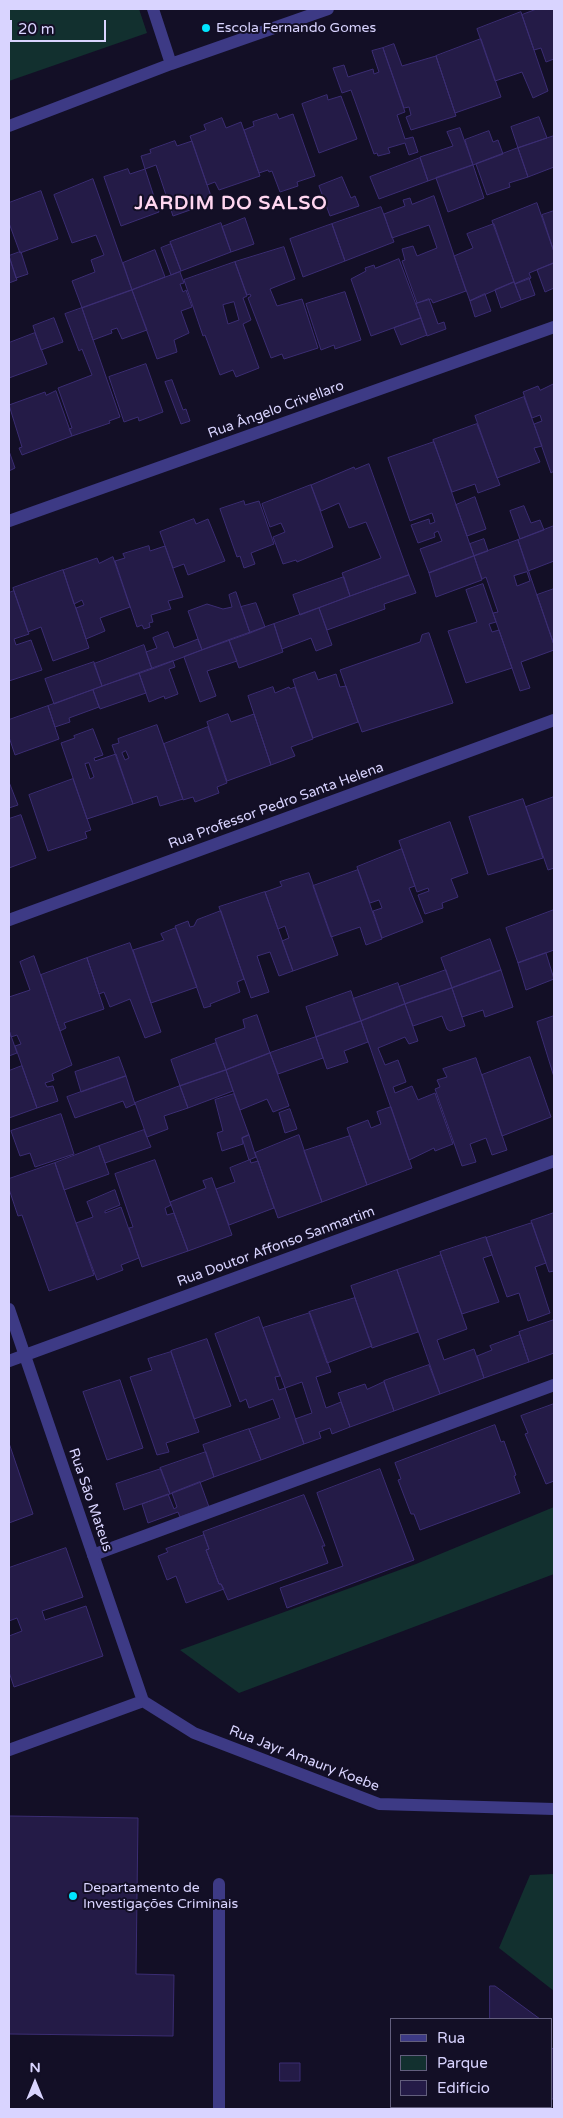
<!DOCTYPE html>
<meta charset="utf-8">
<style>
body{margin:0}
#map{position:relative;width:563px;height:2118px;overflow:hidden;background:#130f26;font-family:"Varela Round",sans-serif}
canvas{display:block}
.frame{position:absolute;inset:0;border:10px solid #d9d4ff;pointer-events:none}
.legend{position:absolute;left:390px;top:2018px;width:162px;height:90px;box-sizing:border-box;background:#130f26;border:1px solid #625e7d;margin:0;padding:6px 9px;list-style:none;font-size:15px;color:#d9d4ff}
.legend li{display:flex;align-items:center;gap:10px;height:25px}
.legend b{width:25px;border:1px solid #625e7d}
.north{position:absolute;left:10px;top:2058px;width:50px;height:50px;-webkit-text-stroke:4px #130f26;paint-order:stroke;rotate:0deg;font-size:14px;font-weight:700;line-height:20px;text-align:center;color:#d9d4ff}
.north::after{content:'';display:block;margin:auto;width:18px;height:22px;background:#d9d4ff;clip-path:polygon(50% 0,100% 100%,50% 72%,0 100%)}
.scale{position:absolute;left:10px;top:20px;width:96px;height:22px;box-sizing:border-box;border:2px solid #d9d4ff;border-top:0;padding-left:6px;font-size:15px;line-height:18px;white-space:nowrap;color:#d9d4ff;-webkit-text-stroke:4px #130f26;paint-order:stroke}
</style>
<div id="map">
<canvas width="563" height="2118"></canvas>
<div class="frame"></div>
<ul class="legend">
<li><b style="height:6px;background:#3d3a85"></b>Rua</li>
<li><b style="height:14px;background:#12302f"></b>Parque</li>
<li><b style="height:14px;background:#241b47"></b>Edifício</li>
</ul>
<div class="north">N</div>
<div class="scale">20 m</div>
</div>
<script>
const c = document.querySelector('canvas').getContext('2d');
c.lineJoin = 'round';
function fill(path, color) { c.fillStyle = color; c.fill(path, 'evenodd'); }
function strokePath(path, color, width, dash) { c.strokeStyle = color; c.lineWidth = width; c.lineCap = dash ? 'butt' : 'round'; c.setLineDash(dash || []); c.stroke(path); }
function write(font, color, halo, rows, align = 'center') {
  c.font = font + ' "Varela Round",sans-serif'; c.lineWidth = 4; c.setLineDash([]); c.textBaseline = 'middle'; c.strokeStyle = halo; c.fillStyle = color; for (const [text, x, y, turn = 0] of rows) {
    c.save(); c.translate(x, y); c.rotate((+turn || 0) * Math.PI / 180); c.textAlign = isNaN(turn) ? turn : align; if (halo) c.strokeText(text, 0, 0); c.fillText(text, 0, 0); c.restore();
  }
}
const green = new Path2D(`
 M9,9H139L147,33L9,81Z
 M554,1507V1574L239,1693L180,1650L416,1564Z
 M554,1874V1991L499,1948L530,1875Z`);
const building = new Path2D(`
 M537,9H554V59L546,62L541,48L534,50L522,15Z
 M521,12L548,91L533,98L522,72L495,81L477,29Z
 M481,39L501,97L455,113L436,56Z
 M394,44L402,66L436,56L456,116L411,130L406,117L411,115L409,107L404,108L383,48Z
 M383,48L405,112L397,115L405,139L413,137L418,152L409,155L405,143L388,148L390,153L378,156L377,153L374,154L351,90L342,93L333,68L344,65L348,77L373,69L374,74L379,72L372,51Z
 M327,95L328,100L341,96L357,139L319,153L302,104Z
 M277,114L279,119L293,114L315,176L297,182L298,186L280,192L272,171L269,172L268,170L259,173L244,130L254,126L253,122Z
 M539,117L547,138L518,148L511,127Z
 M222,118L226,128L241,122L260,176L219,190L215,182L207,185L190,136L206,130L204,125Z
 M460,128L473,165L428,181L420,157L453,146L447,132Z
 M489,131L493,142L498,140L503,154L473,165L465,140Z
 M554,136V167L528,177L518,148Z
 M175,141L177,146L192,141L213,202L173,216L156,165L145,169L141,156L151,153L150,150Z
 M518,148L528,177L509,183L510,187L487,195L476,164Z
 M420,158L428,181L379,199L370,177Z
 M473,165L484,198L448,212L436,178Z
 M128,169L130,174L145,169L159,212L121,226L104,177Z
 M342,177L351,198L355,196L359,206L330,216L319,186Z
 M93,179L132,290L82,308L72,281L95,272L91,260L104,255L96,235L72,243L54,195Z
 M41,191L58,239L20,253L9,223V203Z
 M434,196L466,291L433,303L431,299L417,303L402,261L405,260L402,249L413,246L417,256L437,248L429,225L392,238L384,214L405,206L403,200L410,198L412,204Z
 M537,203L554,252V263L529,273L531,278L515,284L492,221Z
 M381,207L394,242L345,261L332,224Z
 M554,211V252L542,215Z
 M245,218L254,244L231,252L222,227Z
 M221,223L231,252L181,271L170,242Z
 M332,224L345,261L303,277L290,239Z
 M494,224L514,282L470,301L454,256L473,248L467,234Z
 M171,244L181,271L171,275L161,248Z
 M284,247L295,279L270,289L277,306L302,299L318,348L284,359L282,354L271,358L248,298L251,296L250,294L247,295L235,262Z
 M155,250L165,277L132,290L123,263Z
 M19,252H21L28,274L16,278L9,256Z
 M9,256L17,280L9,283Z
 M399,259L421,318L371,336L351,279L366,271L365,268L374,265L375,268Z
 M235,262L247,296L243,298L251,320L243,324L259,368L236,377L233,370L220,375L205,335L203,336L184,280ZM234,302L239,320L228,324L223,305Z
 M554,263V288L545,292L537,270Z
 M180,272L184,283L180,284L183,292L186,290L192,307L181,311L189,333L174,340L177,352L157,359L132,290Z
 M529,278L535,295L521,300L515,284Z
 M514,282L521,300L501,308L495,290Z
 M132,290L147,330L122,339L117,328L111,330L112,333L93,340L82,308Z
 M345,292L361,340L335,349L334,345L321,350L306,304Z
 M485,294L491,311L475,317L470,301Z
 M429,299L438,324L444,322L446,329L427,336L416,304Z
 M82,308L120,417L109,421L110,423L72,436L69,429L72,428L58,388L92,375L82,349L79,351L65,314Z
 M54,318L63,342L41,350L33,326Z
 M421,318L427,335L401,345L394,328Z
 M35,333L47,364L9,378V343Z
 M146,364L163,412L139,421L138,417L124,422L109,377Z
 M172,380L183,410L186,409L190,421L181,424L165,382Z
 M554,384V471L551,473L534,424L542,421L540,415L532,418L523,392L538,386L540,390Z
 M56,391L72,436L22,455L19,448L22,447L9,405L45,392L46,395Z
 M524,397L542,446L534,448L540,462L497,478L475,416Z
 M477,424L500,485L478,493L475,484L452,492L433,440Z
 M434,442L474,556L429,573L420,549L442,541L438,531L434,533L435,537L418,543L411,525L429,519L430,524L435,522L432,513L410,521L388,458Z
 M9,451L15,468L9,471Z
 M369,464L409,575L350,596L342,573L381,558L366,522L349,528L339,503L321,511L311,485L354,467L355,469Z
 M311,485L333,547L297,562L296,560L283,564L273,537L285,532L281,523L270,527L262,504Z
 M475,497L486,529L467,536L456,505Z
 M244,501L245,505L259,501L274,544L251,553L255,564L244,568L240,556L237,557L220,509Z
 M524,506L531,523L540,520L544,530L520,539L510,511Z
 M194,519L196,524L208,519L225,561L188,575L184,564L173,568L160,532Z
 M554,526V561L528,571L518,540Z
 M484,539L488,551L474,556L470,544Z
 M518,540L554,645V650L521,662L530,688L520,691L493,613L498,612L486,577L482,579L474,556ZM527,572L530,581L517,586L514,576Z
 M149,546L150,551L165,546L183,597L168,601L171,609L151,615L153,622L149,623L150,627L144,629L142,625L137,627L115,561L125,558L123,554Z
 M474,556L482,580L436,597L429,573Z
 M113,557L130,607L100,618L105,631L86,639L76,608L84,605L82,600L74,604L63,570L97,558L99,563Z
 M63,570L89,648L53,661L41,627L28,632L13,588Z
 M409,575L416,593L384,604L385,609L327,630L319,608Z
 M344,577L350,596L300,615L293,595Z
 M483,584L496,622L489,624L492,632L499,630L512,668L466,683L448,631L477,622L466,590Z
 M554,589V645L537,595Z
 M14,591L29,634L14,639L16,645L31,640L42,670L9,681V593Z
 M236,592L250,633L202,650L188,611L207,604L223,609L232,607L229,595Z
 M256,603L265,627L250,633L241,607Z
 M319,608L332,645L316,651L311,638L282,649L274,624Z
 M274,624L283,652L239,668L229,640Z
 M168,632L174,648L198,639L202,650L152,669L146,652L157,648L153,638Z
 M429,633L453,703L362,732L340,670L420,642L422,635Z
 M229,640L237,661L207,671L216,696L200,702L184,657Z
 M144,645L152,669L102,686L94,664Z
 M173,661L175,667L169,669L178,694L165,699L164,696L149,702L139,673Z
 M94,662L102,686L54,704L45,679Z
 M315,672L318,680L336,674L340,687L346,686L358,722L313,738L293,680Z
 M139,673L146,693L100,709L93,690Z
 M273,687L275,693L289,687L290,689L295,687L313,739L291,747L295,756L271,765L248,696Z
 M93,690L99,707L69,718L70,722L55,727L48,706Z
 M48,706L59,739L15,755L9,737V720Z
 M228,714L231,722L254,714L271,765L227,781L207,722Z
 M157,725L183,799L160,806L157,796L133,804L112,745L119,743L118,739ZM126,751L129,758L125,760L122,753Z
 M208,727L227,783L217,787L219,793L195,802L193,797L183,800L164,744Z
 M93,729L103,755L94,758L95,761L116,754L133,804L87,819L61,743L75,738L74,736ZM89,763L94,777L90,779L85,764Z
 M73,779L91,830L85,832L87,838L48,851L29,795Z
 M9,782L18,805L9,808Z
 M554,797V868L548,870L526,807Z
 M523,799L543,858L488,875L469,817Z
 M21,815L36,858L9,868V819Z
 M450,822L468,873L451,879L458,897L442,903L443,908L425,914L418,895L429,891L428,888L417,892L399,841Z
 M402,849L415,886L409,888L423,922L382,938L373,911L382,908L379,900L370,903L357,867Z
 M358,870L382,939L366,945L360,927L331,937L313,886Z
 M309,873L338,955L293,971L282,941L289,938L285,926L278,929L265,892L282,886L280,882Z
 M265,892L293,971L279,976L270,952L257,956L269,992L251,998L219,907Z
 M554,910V950L518,963L506,928Z
 M221,911L244,979L237,982L240,992L210,1004L211,1006L204,1008L175,926L188,921L190,927L194,926L197,920Z
 M176,928L197,987L151,1003L133,950L164,940L161,934Z
 M490,939L501,970L452,988L441,958Z
 M130,943L161,1032L145,1038L130,999L110,1007L104,992L99,994L87,958Z
 M546,953L554,979L526,990L518,963Z
 M34,956L72,1065L52,1074L54,1080L45,1083L47,1087L53,1086L58,1101L37,1108L15,1046L21,1044L17,1035L11,1037L9,1030V997L30,990L20,962Z
 M87,958L104,1009L64,1023L66,1028L60,1031L41,975Z
 M446,970L452,988L405,1004L399,987Z
 M501,970L513,1007L485,1017L483,1010L462,1017L452,988Z
 M398,983L405,1004L361,1021L353,999Z
 M452,988L465,1026L450,1031L447,1029L442,1016L413,1026L405,1004Z
 M351,991L361,1021L316,1037L306,1007Z
 M405,1004L418,1041L409,1044L405,1037L378,1048L385,1065L398,1060L406,1082L393,1087L395,1093L412,1086L418,1100L435,1093L453,1144L435,1151L434,1148L409,1160L361,1021Z
 M257,1015L270,1053L226,1070L215,1039L245,1028L243,1020Z
 M554,1016V1077L537,1022Z
 M361,1021L368,1042L344,1051L348,1062L327,1069L316,1037Z
 M9,1030L17,1053L9,1056Z
 M316,1037L323,1058L278,1074L270,1053Z
 M216,1043L226,1070L180,1086L171,1060Z
 M270,1053L289,1106L273,1112L267,1099L240,1110L226,1070Z
 M119,1057L126,1076L81,1092L75,1072Z
 M530,1057L551,1117L502,1136L482,1075Z
 M476,1058L507,1150L492,1155L486,1138L470,1144L476,1162L462,1166L435,1089L440,1087L437,1080L447,1077L443,1069Z
 M22,1066L37,1108L9,1118V1071Z
 M226,1070L233,1091L188,1108L180,1086Z
 M126,1076L135,1104L126,1108L123,1101L75,1118L67,1097Z
 M180,1086L188,1108L164,1116L168,1129L147,1137L135,1103Z
 M234,1094L249,1135L242,1138L243,1144L222,1151L217,1133L223,1131L215,1100Z
 M391,1107L412,1168L367,1185L347,1128L368,1120L371,1128L381,1124L377,1112Z
 M290,1109L297,1129L285,1133L279,1113Z
 M61,1114L74,1154L35,1167L30,1153L20,1156L11,1131Z
 M144,1130L151,1147L105,1163L99,1146Z
 M249,1135L256,1157L249,1160L242,1138Z
 M299,1135L322,1202L278,1218L255,1153Z
 M350,1136L367,1185L322,1202L304,1151Z
 M99,1146L109,1174L64,1190L55,1163Z
 M155,1160L171,1205L165,1208L167,1215L174,1213L188,1251L142,1267L129,1228L133,1227L115,1174Z
 M250,1160L251,1163L258,1161L274,1208L229,1225L216,1189L235,1182L230,1168Z
 M55,1163L94,1275L49,1291L22,1215L18,1216L9,1189V1179Z
 M212,1178L232,1235L188,1251L170,1202L206,1188L203,1181Z
 M115,1190L120,1205L105,1211V1213L121,1207L139,1258L121,1265L123,1270L97,1280L76,1223L93,1217L87,1202Z
 M554,1213V1271L549,1272L531,1221Z
 M532,1223L546,1263L535,1267L550,1313L528,1321L519,1293L507,1297L486,1238Z
 M486,1237L492,1255L483,1258L499,1302L462,1314L440,1252Z
 M441,1255L467,1329L437,1340L444,1360L474,1349L484,1378L440,1394L397,1270Z
 M397,1270L418,1332L372,1348L351,1286Z
 M355,1298L372,1346L327,1363L309,1312Z
 M310,1313L331,1372L316,1377L326,1408L341,1402L350,1427L332,1434L330,1428L319,1432L321,1438L304,1444L295,1419L312,1413L302,1382L285,1388L263,1328Z
 M259,1317L280,1376L275,1377L279,1390L285,1388L304,1444L261,1460L249,1429L280,1418L273,1399L249,1408L246,1399L240,1402L215,1334Z
 M554,1320V1353L529,1362L519,1332Z
 M520,1335L529,1362L484,1378L477,1356L492,1350L490,1346Z
 M207,1339L231,1406L194,1419L171,1351Z
 M171,1352L199,1432L166,1443L169,1452L157,1455L130,1377L152,1370L148,1359Z
 M429,1365L440,1394L394,1411L384,1381Z
 M120,1380L143,1448L107,1460L83,1392Z
 M384,1382L394,1411L350,1427L338,1393L365,1384L367,1389Z
 M554,1404V1481L546,1484L525,1434L528,1433L521,1416Z
 M495,1425L501,1442L504,1441L516,1475L514,1476L520,1493L420,1530L414,1514H411L398,1480L401,1479L395,1463Z
 M249,1429L261,1460L214,1477L203,1445Z
 M9,1443L33,1514L9,1523Z
 M206,1452L214,1477L170,1494L160,1468Z
 M161,1469L170,1494L124,1510L116,1484Z
 M380,1469L414,1560L287,1608L280,1588L343,1566L317,1493Z
 M200,1482L209,1507L180,1517L178,1512L148,1523L142,1504L168,1494L174,1509L177,1507L172,1493Z
 M304,1495L325,1546H322L328,1563L228,1600L221,1584H219L206,1550L209,1549L203,1532Z
 M204,1535L209,1549L206,1550L219,1584H221L224,1589L186,1603L176,1576L167,1580L158,1556L168,1552L166,1549Z
 M66,1548L83,1597L42,1611L45,1620L86,1606L103,1656L14,1687L9,1672V1636L22,1631L17,1618L9,1621V1568Z
 M9,1816L138,1818L136,1974L174,1975L173,2036L9,2034Z
 M490,1986H495L540,2019H490Z
 M552,2048L554,2050V2099H552Z
 M280,2063H300V2081H280Z`);
const service = new Path2D(`
 M93,1555L554,1385
 M219,1884V2109`);
const minor = new Path2D(`
 M153,9L171,64
 M9,126L171,64L328,9
 M9,1309L143,1701
 M9,1361L554,1161
 M143,1701L194,1733L379,1804L554,1809
 M9,1750L143,1701`);
const tertiary = new Path2D(`
 M9,521L554,327
 M9,920L554,720`);
const markers = [
 [206,28,5,"#00e5ff"],
 [73,1896,5,"#00e5ff"]
];
const poiNames = [
 ["Escola Fernando Gomes",216,28],
 ["Departamento de",83,1888],
 ["Investigações Criminais",83,1904]
];
const streetNames = [
 ["Rua Ângelo Crivellaro",276,410,-20],
 ["Rua Professor Pedro Santa Helena",276,806,-20],
 ["Rua Doutor Affonso Sanmartim",276,1247,-20],
 ["Rua São Mateus",90,1500,71],
 ["Rua Jayr Amaury Koebe",304,1759,21]
];
const districtNames = [
 ["JARDIM DO SALSO",231,204]
];
fill(green, '#12302f');
fill(building, '#241b47');
strokePath(building, '#3b2d73', 1);
strokePath(service, '#3d3a85', 12);
strokePath(minor, '#3d3a85', 12);
strokePath(tertiary, '#3d3a85', 12);
for (const [x, y, r, color] of markers) { const dot = new Path2D(); dot.arc(x, y, r, 0, 2 * Math.PI); c.fillStyle = color; c.fill(dot); strokePath(dot, '#130f26', 2); }
write('14px', '#d9d4ff', '#130f26', poiNames, 'left');
write('14px', '#d9d4ff', '#130f26', streetNames);
c.letterSpacing = '1px';
write('bold 19px', '#ffd6f0', '#130f26', districtNames);
c.letterSpacing = '0px';
</script>
